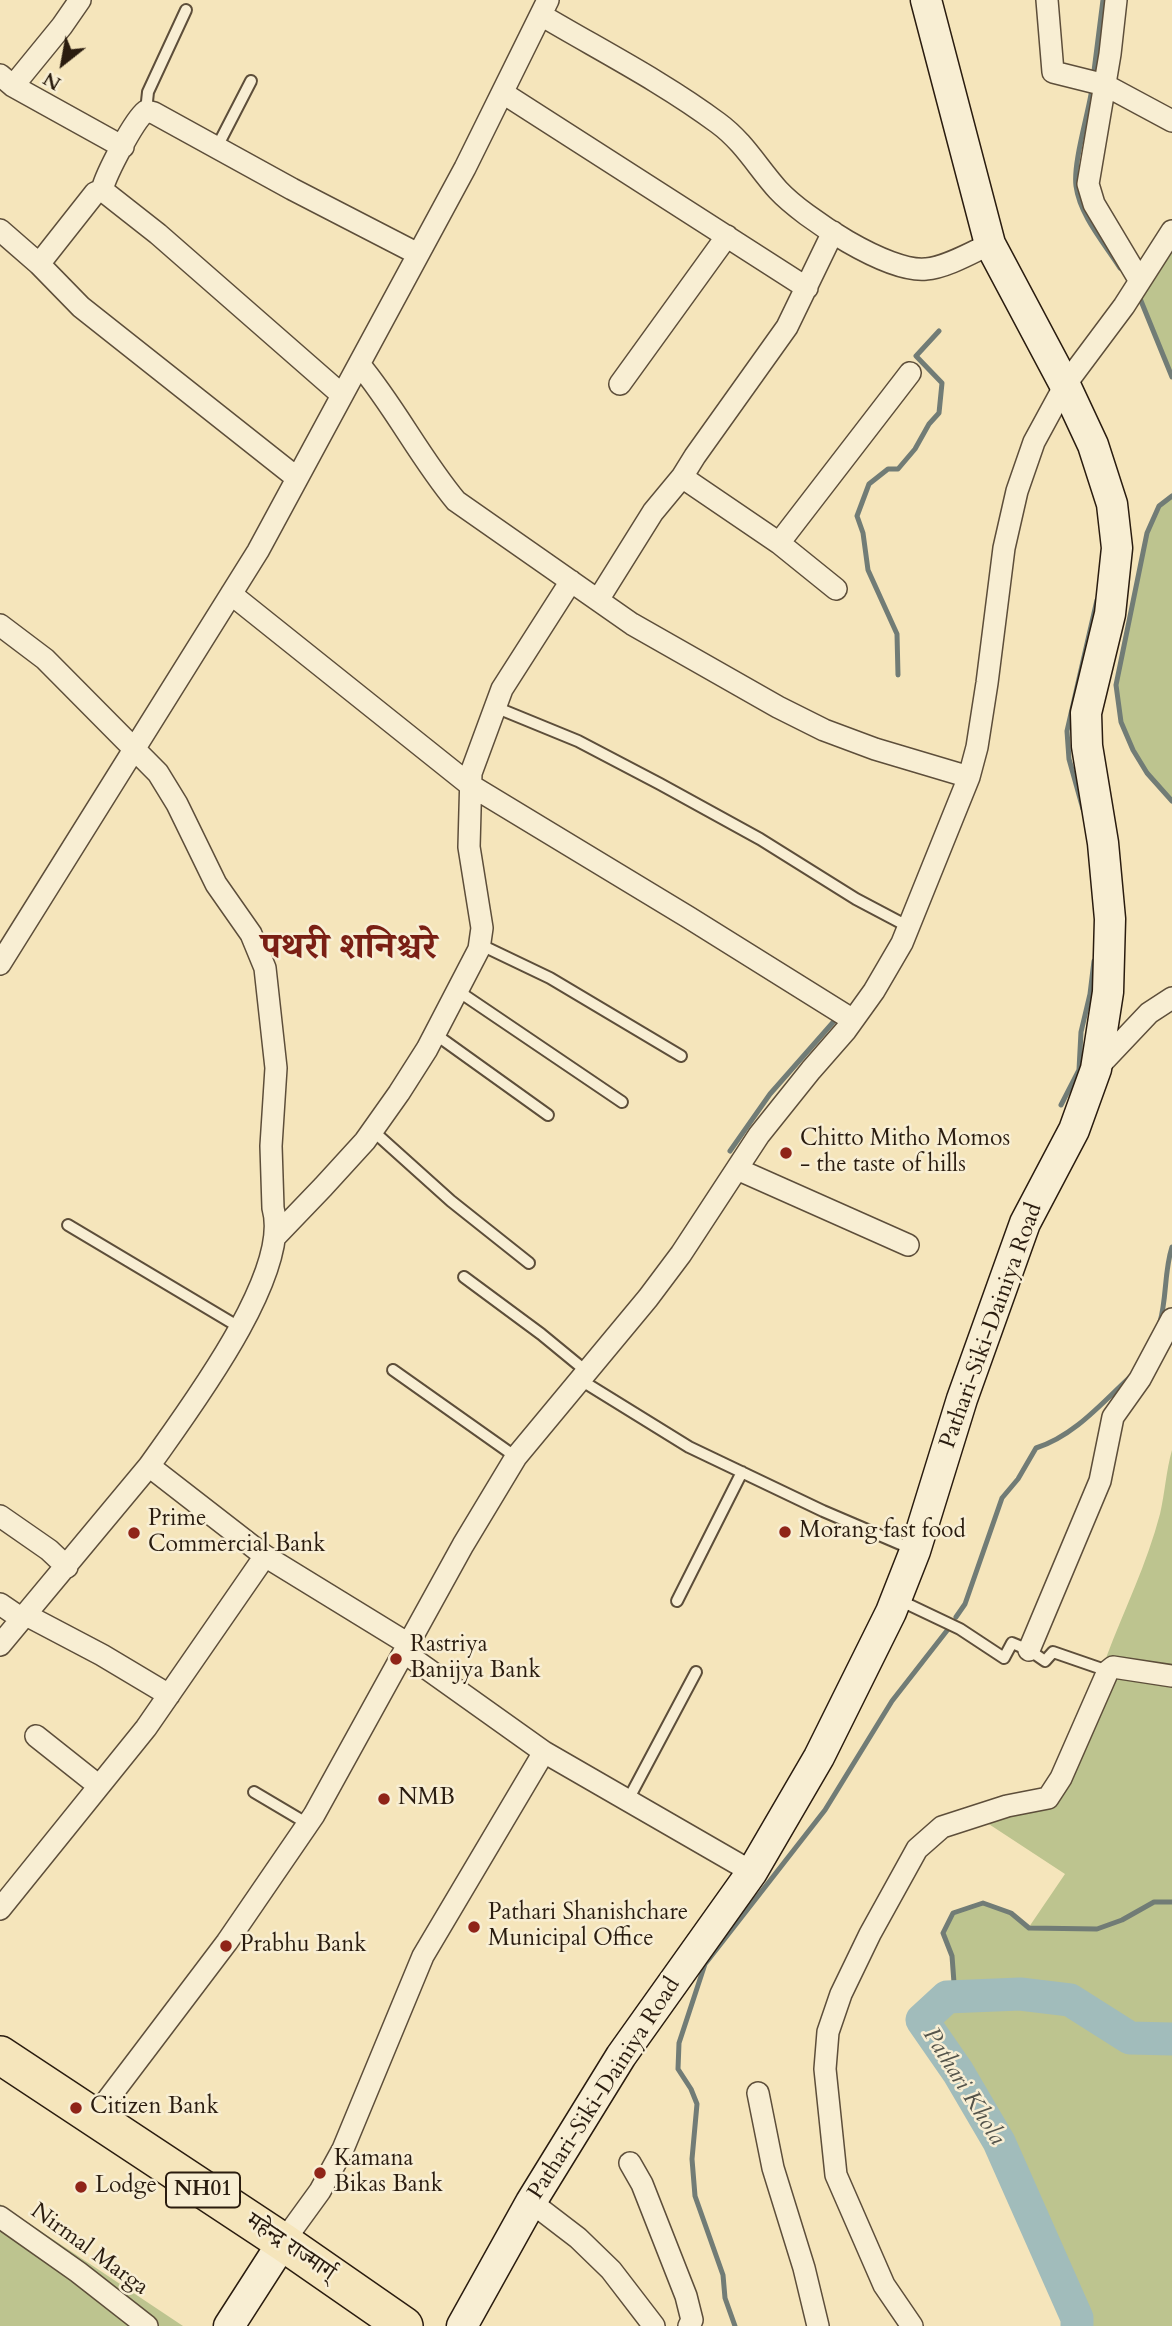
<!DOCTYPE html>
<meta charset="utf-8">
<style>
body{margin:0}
#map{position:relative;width:1172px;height:2326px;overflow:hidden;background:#f5e5bb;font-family:Cardo,serif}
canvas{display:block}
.north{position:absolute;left:28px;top:28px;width:70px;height:70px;-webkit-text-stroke:5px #f8eed3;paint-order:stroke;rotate:211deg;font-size:19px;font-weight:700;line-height:28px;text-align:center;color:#2a1c0f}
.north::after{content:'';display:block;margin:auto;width:24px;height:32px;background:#2a1c0f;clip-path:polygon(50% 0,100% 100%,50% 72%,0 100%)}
</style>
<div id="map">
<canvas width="1172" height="2326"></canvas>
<div class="north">N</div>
</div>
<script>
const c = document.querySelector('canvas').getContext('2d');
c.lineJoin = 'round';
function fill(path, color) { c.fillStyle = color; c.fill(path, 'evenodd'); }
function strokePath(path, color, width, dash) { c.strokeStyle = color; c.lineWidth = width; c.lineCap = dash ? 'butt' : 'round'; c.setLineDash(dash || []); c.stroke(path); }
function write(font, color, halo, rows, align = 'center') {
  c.font = font + ' Cardo,"Noto Serif Devanagari",serif'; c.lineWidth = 5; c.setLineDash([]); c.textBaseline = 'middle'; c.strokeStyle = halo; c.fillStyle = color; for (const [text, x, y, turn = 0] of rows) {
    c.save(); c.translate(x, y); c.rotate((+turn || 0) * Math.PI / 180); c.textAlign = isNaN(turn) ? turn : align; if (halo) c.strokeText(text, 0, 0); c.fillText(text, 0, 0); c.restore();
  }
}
const green = new Path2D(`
 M1172,231V377L1139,296Z
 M1172,496V798L1171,799L1147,773L1133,750L1121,722L1116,685L1147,533L1159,506Z
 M1172,1450V2326H1077L1076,2318L999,2142L958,2072L922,2020L947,1997L955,1996L952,1956L943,1933L953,1913L983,1903L1011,1913L1029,1927L1065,1874L975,1815L1047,1798L1113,1667L1106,1658C1124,1610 1147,1564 1160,1514C1165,1493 1166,1471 1172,1450Z
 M0,2204L183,2326H0Z`);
const stream = new Path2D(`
 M1094,71L1103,0
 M1092,89C1088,115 1073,163 1076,186C1080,216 1105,244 1120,268
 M1139,296L1172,377
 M1172,496L1159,506L1147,533L1116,685L1121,722L1133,750L1147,773L1172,801
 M898,675L897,634L868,570L863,533L857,516L869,484L888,469H898L915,449L929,424L939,413L942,383L916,356L939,331
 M1083,809L1069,759L1067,731L1097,600
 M1061,1105L1079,1070L1081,1032L1090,994L1094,961
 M730,1151L770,1094L836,1019
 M1160,1322C1167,1297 1164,1272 1172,1247
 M956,1617L965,1604L1002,1498L1018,1479L1036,1448C1074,1436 1102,1403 1130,1377
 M955,1996L952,1956L943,1933L953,1913L983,1903L1011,1913L1029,1928L1097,1929L1122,1920L1154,1902H1172
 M735,2326L725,2298L723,2275L695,2196L692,2159L697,2104L691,2089L678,2069L679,2043L705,1964L825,1810L892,1701L949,1628`);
const river = new Path2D(`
 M1077,2326V2318L999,2142L958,2072L922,2020L947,1997L1020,1994L1070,2000L1130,2038L1172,2039`);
const service = new Path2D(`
 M146,111L148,92L186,10
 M217,147L251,81
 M495,707L578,741L660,784L760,839L856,899L909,927
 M479,944L550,978L681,1056
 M458,991L622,1102
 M435,1034L548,1115
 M372,1130L451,1201L529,1263
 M68,1225L239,1327
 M464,1277L541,1334L586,1371
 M393,1370L516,1457
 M579,1379L689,1447L823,1511L912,1549
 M899,1600L960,1629L1004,1658L1012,1643L1029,1650L1045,1661L1053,1652L1108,1671
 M677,1601L742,1472
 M254,1792L308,1824
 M628,1800L696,1672`);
const minor = new Path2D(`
 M1047,0L1053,72L1105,85L1172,121
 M1116,0L1110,54L1088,184L1094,204L1140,281
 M541,15C600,50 663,82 718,123C744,142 758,168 778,190C804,218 888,273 926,269C945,268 973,252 990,244
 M0,75L13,86L123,147
 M13,86L62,26L80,0
 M503,93L807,288
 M0,230L39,264L81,307L297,478
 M39,264L95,193L102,190
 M359,364C395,407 420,458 456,501L632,624L778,707L824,730L875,749L969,777
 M620,384L727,236
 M342,395L158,234L102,190C106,174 134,120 146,111L154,113L292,189L418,254
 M682,477L779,543L836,589
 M779,543L910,373
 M231,594L470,785L688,917L853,1020
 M598,600L653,512L682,477L695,456L787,327L833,232
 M0,625L45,659L158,773L177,804L216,884L251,934L265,968L276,1068L271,1146L273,1208C292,1274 187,1412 149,1466L265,1556L410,1645
 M0,964L258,551L465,168L548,0
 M1096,1069L1149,1013L1172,998
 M737,1169L908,1245
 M275,1237L323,1187L365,1141L399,1093L427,1049L479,949L482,928L469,847L471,773L502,689L571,581
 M0,1516L49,1550L67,1567
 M0,1604L22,1619
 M26,1615L102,1655L169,1695
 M0,1645L149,1466
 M1029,1650L1100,1481L1113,1417L1140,1379L1172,1319
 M405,1653L544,1752L752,1872
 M36,1736L99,1786
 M0,1909L146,1728L265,1556
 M758,2093L773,2168L804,2268L818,2326
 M93,2119L227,1942L314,1815L463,1545L516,1457L648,1298L681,1254L759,1135L811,1070L846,1030L874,991L902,943L969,777L977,747L987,683L1004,548L1017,491L1034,442L1065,385L1124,306L1172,231
 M630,2163L642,2184L686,2296L692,2320L689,2326
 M531,2202L578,2238L611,2270L654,2326
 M0,2217L78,2272L147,2326
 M283,2242L320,2191L343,2149L423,1956L544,1752
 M912,2326L884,2285L836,2175L825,2069L828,2032L841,1994L870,1934L917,1849L942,1827L1007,1806L1048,1798L1061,1778L1108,1671L1113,1667L1172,1676`);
const secondary = new Path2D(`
 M229,2326L283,2242
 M462,2326L531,2202L621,2056L752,1872L819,1757L891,1612L915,1551L962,1399L1025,1223L1074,1130L1096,1069L1108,992L1110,919L1103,843L1087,746L1086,713L1110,614L1117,548L1112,504L1093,445L1065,385L990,244L926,0`);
const trunk = new Path2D(`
 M0,2055L283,2242L404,2326`);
const markers = [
 [786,1153,7,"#8f2418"],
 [785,1532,7,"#8f2418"],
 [134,1533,7,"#8f2418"],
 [396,1659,7,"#8f2418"],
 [384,1799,7,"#8f2418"],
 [474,1927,7,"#8f2418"],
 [226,1946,7,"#8f2418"],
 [76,2108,7,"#8f2418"],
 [320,2173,7,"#8f2418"],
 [81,2187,7,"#8f2418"]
];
const shields = [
 [203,2190,74]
];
const shieldNames = [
 ["NH01",203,2190]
];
const poiNames = [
 ["Chitto Mitho Momos",800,1140],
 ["- the taste of hills",800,1166],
 ["Prime",148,1520],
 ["Commercial Bank",148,1546],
 ["Morang fast food",799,1532],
 ["Rastriya",410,1646],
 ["Banijya Bank",410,1672],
 ["NMB",398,1799],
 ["Pathari Shanishchare",488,1914],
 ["Municipal Office",488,1940],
 ["Prabhu Bank",240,1946],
 ["Citizen Bank",90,2108],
 ["Kamana",334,2160],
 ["Bikas Bank",334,2186],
 ["Lodge",95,2187]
];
const streetNames = [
 ["Pathari-Siki-Dainiya Road",992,1326,-70],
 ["Pathari-Siki-Dainiya Road",605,2089,-57],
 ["महेन्द्र राज्मार्ग्",290,2248,34],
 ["Nirmal Marga",89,2250,36]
];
const waterNames = [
 ["Pathari Khola",963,2087,58]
];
const townNames = [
 ["पथरी शनिश्चरे",349,949]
];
fill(green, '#bdc48f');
strokePath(stream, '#717c76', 5);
strokePath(river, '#a1bcbb', 33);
strokePath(service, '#5d4e3a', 14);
strokePath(minor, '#5d4e3a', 24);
strokePath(secondary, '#2a1c0f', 33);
strokePath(trunk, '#2a1c0f', 40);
strokePath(service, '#f8eed3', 10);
strokePath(minor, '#f8eed3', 21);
strokePath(secondary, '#f8eed3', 30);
strokePath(trunk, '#f5e5bb', 37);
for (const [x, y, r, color] of markers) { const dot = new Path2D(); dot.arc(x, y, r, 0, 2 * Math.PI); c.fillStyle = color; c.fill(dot); strokePath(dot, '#f8eed3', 2.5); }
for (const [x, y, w] of shields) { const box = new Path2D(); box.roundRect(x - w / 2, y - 17.5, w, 35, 5); c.fillStyle = '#f8eed3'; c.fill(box); strokePath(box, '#2a1c0f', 2); }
write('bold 21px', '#2a1c0f', null, shieldNames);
write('23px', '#2a1c0f', '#f8eed3', poiNames, 'left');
write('23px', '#2a1c0f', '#f8eed3', streetNames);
write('italic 24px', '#54544b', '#f8eed3', waterNames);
write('bold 37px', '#7a1f14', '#f8eed3', townNames);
</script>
